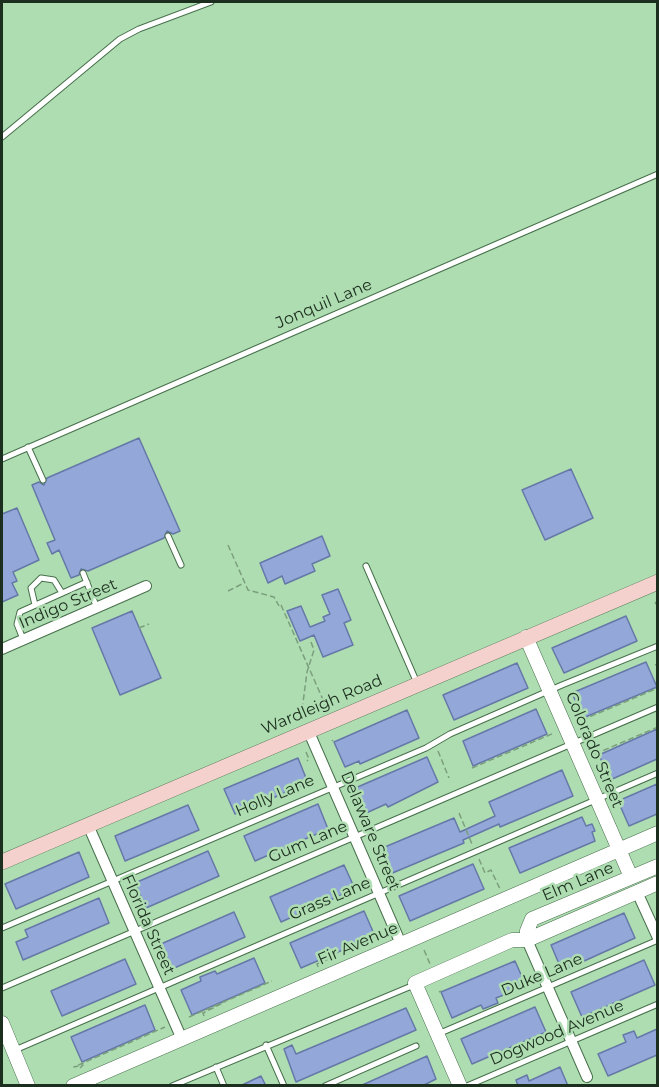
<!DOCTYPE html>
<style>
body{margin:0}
#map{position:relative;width:659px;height:1087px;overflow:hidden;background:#afddb2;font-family:Montserrat,sans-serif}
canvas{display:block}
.frame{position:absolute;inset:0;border:3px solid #1c2e1d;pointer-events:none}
</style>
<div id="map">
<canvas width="659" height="1087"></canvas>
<div class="frame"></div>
</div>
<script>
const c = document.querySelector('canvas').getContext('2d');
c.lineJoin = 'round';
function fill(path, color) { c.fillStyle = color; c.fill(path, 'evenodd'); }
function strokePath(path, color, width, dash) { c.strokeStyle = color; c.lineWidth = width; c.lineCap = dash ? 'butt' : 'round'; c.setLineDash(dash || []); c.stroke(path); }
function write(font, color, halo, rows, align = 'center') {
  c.font = font + ' Montserrat,sans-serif'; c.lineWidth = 5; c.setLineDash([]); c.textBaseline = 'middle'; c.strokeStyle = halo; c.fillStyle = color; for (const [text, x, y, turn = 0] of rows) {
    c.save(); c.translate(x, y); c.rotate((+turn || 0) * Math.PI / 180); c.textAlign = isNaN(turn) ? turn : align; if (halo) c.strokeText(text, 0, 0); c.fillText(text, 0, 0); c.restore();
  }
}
const building = new Path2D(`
 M139,438L180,531L173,534L167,531L164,538L88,571L81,569L79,575L71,578L59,550L52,554L47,543L55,540L32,485L39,482L44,485L47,478Z
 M571,469L593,518L545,540L522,490Z
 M17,508L39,560L13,572L17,581L12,583L18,595L2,602V514Z
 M322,536L330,556L312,564L315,571L285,584L282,576L268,583L260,563Z
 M338,589L351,620L344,623L353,645L323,657L314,635L300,641L287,611L301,606L310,627L325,621L323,617L330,614L322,595Z
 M132,611L161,678L120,695L92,628Z
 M626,616L637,641L564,673L552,648Z
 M646,662L657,687L583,718L572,693Z
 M517,663L528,688L454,720L443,695Z
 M536,709L547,734L473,766L463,741Z
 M407,710L419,738L360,764L359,761L345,767L334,742Z
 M657,729V759L610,780L599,755Z
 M427,757L438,782L388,807L386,804L364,814L353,789Z
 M298,758L308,783L235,814L224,789Z
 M562,770L573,796L500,827L499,824L463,840L464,843L390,874L380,849L454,818L460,832L495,816L489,802Z
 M657,784V814L629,826L618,801Z
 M318,804L328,829L255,861L244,836Z
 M188,805L199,830L125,861L115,836Z
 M582,817L586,826L592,824L595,831L592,832L595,841L520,873L509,848Z
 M208,851L219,876L146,908L135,883Z
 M79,852L89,877L16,909L5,884Z
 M473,864L484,889L410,921L399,896Z
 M344,865L355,889L281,922L270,897Z
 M99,898L109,923L23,960L16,942L28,937L25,930Z
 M364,911L375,936L301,968L290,943Z
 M234,912L245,937L172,969L161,944Z
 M624,913L635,938L562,971L551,945Z
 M254,958L265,983L192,1015L181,990L201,981L200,977L215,971L217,974Z
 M125,959L136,984L62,1016L51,991Z
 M644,960L655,985L582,1017L571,992Z
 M515,961L526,986L496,998L498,1003L483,1009L481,1005L452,1018L441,992Z
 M145,1005L155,1030L82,1062L71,1037Z
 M535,1007L546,1032L472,1064L461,1039Z
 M406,1008L416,1030L296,1082L284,1049L292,1045L296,1054Z
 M657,1029V1055L608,1076L598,1054L626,1042L623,1035L634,1031L637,1038Z
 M427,1056L436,1079L422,1086H360Z
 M560,1067L568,1086H518L516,1080L527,1075L529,1081Z
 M261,1076L266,1086H240Z`);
const path = new Path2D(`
 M228,545L248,590L274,597L279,606
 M228,591L244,583
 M655,602L658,607
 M281,605L328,711
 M139,628L149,624
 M655,665L658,664
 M301,718L307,672L314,650L311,642
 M582,720L658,688
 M332,741L333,740
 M438,751L449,778
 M306,752L309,759L307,761
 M595,754L658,727
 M472,768L554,733
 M459,813L472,844
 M363,815L365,814
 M376,849L379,848
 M479,859L485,873L491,870L500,889
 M375,937L378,936
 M424,950L430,964
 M318,967L317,964L335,956V954
 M439,992L441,991
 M204,1016L203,1013L225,1002
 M189,1017L272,981
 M80,1068L83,1065L74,1067L165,1027`);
const service = new Path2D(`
 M2,137L120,39L139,29L211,2
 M28,447L43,480
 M2,459L658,174
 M168,536L181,565
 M366,566L417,683
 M83,573L97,608
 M35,605L31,588L41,578L54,580L62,593
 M23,639L17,624L20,612L87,582
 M2,928L426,748L450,734L562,685L658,646
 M2,988L658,707
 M438,1034L658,940
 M266,1045L284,1086
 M15,1050L658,773
 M216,1067L224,1086
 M172,1086L414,985
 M325,1086L416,1046
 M467,1086L658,1004`);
const minor = new Path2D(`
 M2,649L146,586
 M308,730L401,944
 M88,825L181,1037
 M637,892L658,938
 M527,940L587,1077`);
const tertiary = new Path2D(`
 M526,637L631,877
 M527,940V931L532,919L658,866
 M2,1023L28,1086
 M73,1086L658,833
 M460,1086L415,983L512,940H527L658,883`);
const secondary = new Path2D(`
 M2,862L658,582`);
const streetNames = [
 ["Jonquil Lane",324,304,-23],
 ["Indigo Street",68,604,-23],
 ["Wardleigh Road",322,705,-23],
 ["Colorado Street",594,750,67],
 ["Holly Lane",275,796,-23],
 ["Delaware Street",370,831,67],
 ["Gum Lane",308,842,-23],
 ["Elm Lane",578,882,-23],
 ["Grass Lane",330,899,-23],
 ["Florida Street",148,925,66],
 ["Fir Avenue",358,944,-23],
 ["Duke Lane",542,975,-23],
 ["Dogwood Avenue",557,1033,-23]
];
fill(building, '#93a8d9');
strokePath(building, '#6578a7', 1.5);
strokePath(service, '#47704b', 7);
strokePath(minor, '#47704b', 12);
strokePath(tertiary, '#47704b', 15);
strokePath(secondary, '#47704b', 16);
strokePath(path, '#7b9f7d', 1.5, [6, 3]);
strokePath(service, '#fff', 5);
strokePath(minor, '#fff', 10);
strokePath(tertiary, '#fff', 14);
strokePath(secondary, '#f5d1ce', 15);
write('16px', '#1c2e1d', '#afddb2', streetNames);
</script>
